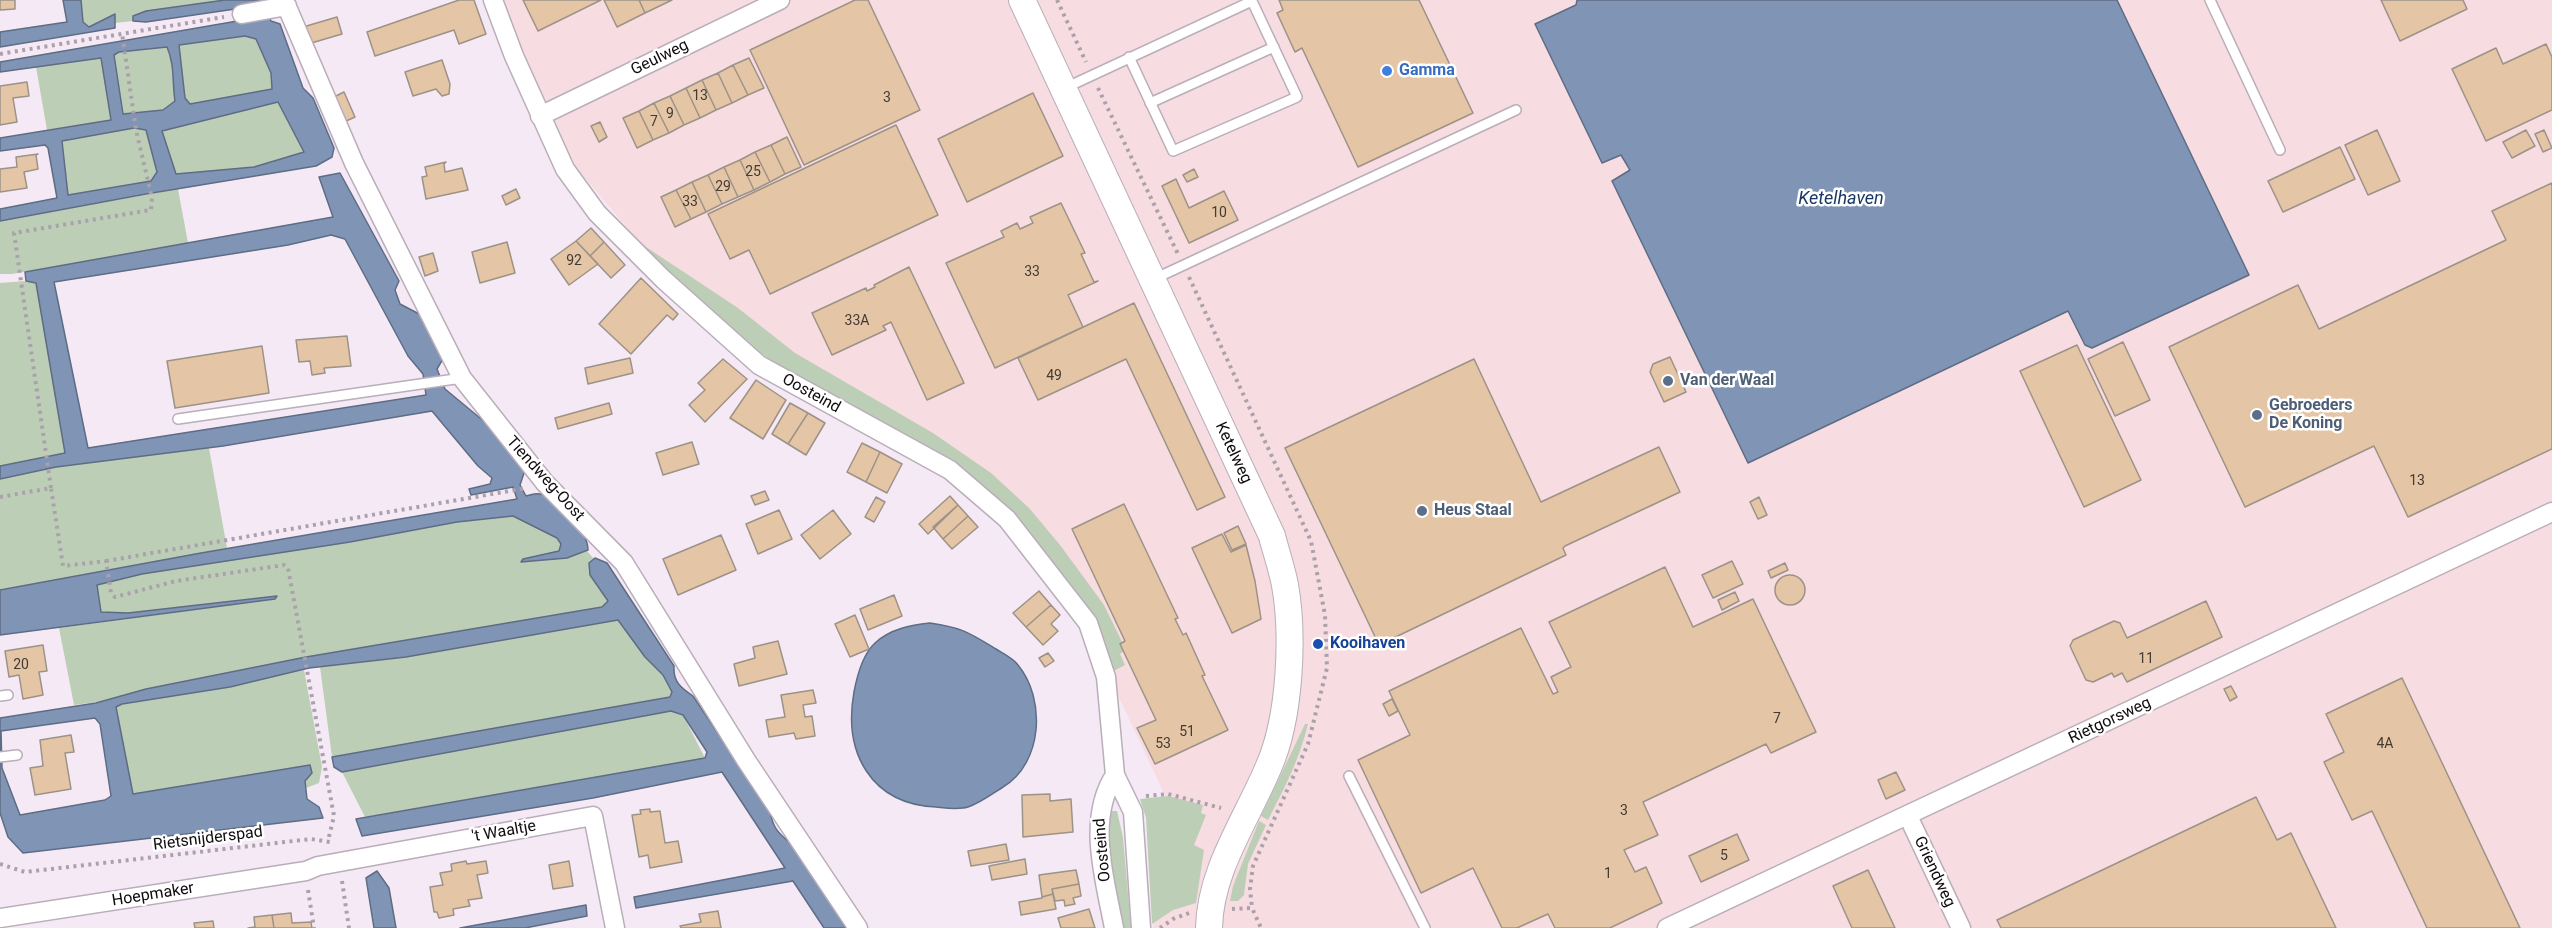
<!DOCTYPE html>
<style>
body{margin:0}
canvas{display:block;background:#f5e9f6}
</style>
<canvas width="2552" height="928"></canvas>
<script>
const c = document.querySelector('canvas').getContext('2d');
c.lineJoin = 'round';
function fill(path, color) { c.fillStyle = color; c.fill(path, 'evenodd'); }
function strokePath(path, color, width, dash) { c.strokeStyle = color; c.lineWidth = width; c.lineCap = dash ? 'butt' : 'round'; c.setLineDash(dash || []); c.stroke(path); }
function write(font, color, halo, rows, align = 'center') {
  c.font = font + ' Roboto,sans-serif'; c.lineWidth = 5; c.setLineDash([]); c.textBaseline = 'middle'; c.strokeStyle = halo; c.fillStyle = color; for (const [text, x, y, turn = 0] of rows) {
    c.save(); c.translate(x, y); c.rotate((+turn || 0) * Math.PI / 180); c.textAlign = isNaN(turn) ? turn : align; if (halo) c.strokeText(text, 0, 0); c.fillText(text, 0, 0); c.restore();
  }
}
const industrial = new Path2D(`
 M486,0H2552V928H1153L1168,802L1040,529L639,242L540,125Z`);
const green = new Path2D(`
 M81,0H225L146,11L133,16V21L115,23L114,14L89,27L83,22Z
 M245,36L256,39L271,73L272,90L190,104L185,98L178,45Z
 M168,47C175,65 172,82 175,101L163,110L123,114L114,55L119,52Z
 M101,57L111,120L47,130L36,67Z
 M278,102L305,153L254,167L176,174L162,131Z
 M134,128L147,130L157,172L151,181L68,195L62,141Z
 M178,189L188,243L12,274H0V221Z
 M643,245L738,308L795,353L933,433L991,473L1029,508L1060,545L1104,605L1126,650L1120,654L1125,665L1104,676L1093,623L1083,601L1032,538L996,502L793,377L741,338L672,278Z
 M26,281L36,283L65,454L0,466V283Z
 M209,448L227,548L0,590V479L56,467Z
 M513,516L558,538L562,544L559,551L524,559L522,562L567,558L587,551L594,559L589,563L590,575L608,602L602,607L306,657L112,698V700L74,705L59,628L275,599L276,596L128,613L101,612L97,585L142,574L350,542L457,522Z
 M618,620L645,657L663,675L672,692L670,697L332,757L320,667L406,657Z
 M304,670L322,767L319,783L306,788L305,781L310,765L133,794L116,707L122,704Z
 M671,711L683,715L705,758L365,817L342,772Z
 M1305,724H1308C1300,758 1284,789 1268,820L1261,816Z
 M1168,796L1203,805L1201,813L1206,815L1194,845L1204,850L1196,903L1173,910L1152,924L1146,818L1140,799Z
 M1112,811H1117L1123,837L1131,928H1121L1106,846L1108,814Z
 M1259,821L1266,825L1248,864L1244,895L1238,901H1230L1233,886Z`);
const water = new Path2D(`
 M63,0H81L83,22L89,27L115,14V28L0,47V32L67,22Z
 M225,0H262L271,21L280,24L303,88L313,98L334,148L332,157L316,166L146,194L0,221V209L57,198L48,148L45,145L0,151V138L111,120L101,58L0,72V62L249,19V7L146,22L133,21V16L146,11ZM245,36L256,39L271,73L272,89L190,104L185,98L179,45ZM167,47C175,65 172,82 175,101L163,110L123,114L114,55L119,52ZM278,102L304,152L254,167L176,174L162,131ZM134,128L146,130L157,172L151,181L68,195L62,141Z
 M1577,0H2117L2249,275L2092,348L2085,345L2068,311L1748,463L1612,181L1630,170L1621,155L1602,163L1535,24L1576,5Z
 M340,173L399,281L395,290L400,304L423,316L444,357L437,369L445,389L486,423L525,470L520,485L526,496C531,495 535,493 540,494C558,498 588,532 588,550L567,558L521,562L523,559L559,551L561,544L557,538L513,516L457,522L350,542L142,574L97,585L101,612L128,613L277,596L275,599L0,635V590L201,553L517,499L513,487L471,495L469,489L490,484L492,478L478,466L432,411L223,446L56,467L0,479V466L65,453L36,283L26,281L25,272L333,217L319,177ZM331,235L345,239L408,356L423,374L426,395L88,448L54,282L288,245Z
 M595,558L607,563L674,666C673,682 681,688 693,696L770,811C774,838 789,837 802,855C818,878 831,904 846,928H824L793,881L636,908L634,897L785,868L722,772L593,798L362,836L356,819L705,758L707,752L683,715L671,711L342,772L334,767L332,757L670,697L672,692L663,675L645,657L618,620L406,657L309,668L230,687L122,704L116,707L133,794L310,765L312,773L305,781L307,799L319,807L323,818L23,853L8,837L0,813V718L96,703L146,689L306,657L602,607L608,601L590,575L589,563ZM95,718L100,724L111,796L105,800L20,815L2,768L1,731Z
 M930,623C963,628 968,632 996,649C1004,654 1013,658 1018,665C1046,699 1043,763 1003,787C992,794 980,803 968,807C958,810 946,808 936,807C871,804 843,753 854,692C857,676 862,655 875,643C890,629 911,625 930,623Z
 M377,871L389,888L396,928H374L366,878Z
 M586,905L587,916L525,928H460Z`);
const building = new Path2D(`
 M0,0H15V9L0,10Z
 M459,0H474L486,34L459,44L454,30L375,56L367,32Z
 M523,0H601L538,31Z
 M604,0H639L645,13L617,27Z
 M639,0H672L645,13Z
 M855,0H868L920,110L804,165L750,50Z
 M1279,0H1419L1473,113L1358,167L1302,48L1295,52L1277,13L1283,10Z
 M2381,0H2463L2467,9L2400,41Z
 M337,17L342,34L308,44L303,27Z
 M2546,44L2552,57V110L2486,141L2452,69L2496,48L2503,64Z
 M749,58L764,88L748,95L733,65Z
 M442,60L450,84L449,94L442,96L436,89L413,96L405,72Z
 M733,65L748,95L732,103L718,73Z
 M718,73L732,103L716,110L702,80Z
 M702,80L716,110L700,118L686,88Z
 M27,82L29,96L13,98L17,122L0,125V86Z
 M686,88L700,118L684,125L670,96Z
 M344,92L355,117L344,122L332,98Z
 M1033,93L1063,156L967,202L938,139Z
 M670,96L684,125L669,133L654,103Z
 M654,103L669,133L653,140L639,111Z
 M639,111L653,140L637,148L623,118Z
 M600,122L607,137L599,142L591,126Z
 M896,125L938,215L770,294L749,250L730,259L708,214Z
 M2377,130L2400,181L2368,195L2345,145Z
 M2526,130L2535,146L2512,158L2503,142Z
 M2544,130L2552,148L2543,152L2535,134Z
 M787,137L801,167L785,174L771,145Z
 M771,145L785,174L770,182L755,152Z
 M2340,147L2355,179L2283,212L2268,181Z
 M755,152L770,182L754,190L740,160Z
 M38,154L36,155L38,169L24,172L27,188L0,192V169L17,167L16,157Z
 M740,160L754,190L738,197L724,167Z
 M446,162L444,164L445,172L462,168L468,190L426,199L422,177L427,176L425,167Z
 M724,167L738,197L722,204L708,175Z
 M1194,169L1198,177L1187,182L1183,175Z
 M708,175L722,204L706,212L692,182Z
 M1176,179L1189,208L1224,191L1238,220L1189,243L1162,186Z
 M692,182L706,212L691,219L676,190Z
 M2552,183V449L2408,517L2374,446L2245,507L2169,347L2298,285L2319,329L2506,240L2492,211Z
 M516,189L520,198L506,205L502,196Z
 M676,190L691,219L675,227L661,197Z
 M1061,203L1085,253L1081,254L1094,282L1098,281L1068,295L1083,327L995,368L946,263L1004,237L1001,231L1017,223L1020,229L1033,223L1030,217Z
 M591,228L604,242L590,256L576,241Z
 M576,241L598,264L569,285L551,259Z
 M507,242L515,273L480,283L472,252Z
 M604,242L625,265L611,278L590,256Z
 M433,253L438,271L425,276L419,257Z
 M909,267L964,383L927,400L891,322L883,326L886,330L832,355L812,313L866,288L867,291L875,287L874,285Z
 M641,278L678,314L673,320L667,315L631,354L599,324Z
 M1134,303L1225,497L1197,510L1126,359L1038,400L1018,358Z
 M347,336L351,366L324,368L325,373L312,375L310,361L299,362L296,340Z
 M2123,342L2150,400L2115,416L2088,359Z
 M2077,345L2141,480L2084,507L2020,371Z
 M262,346L269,393L175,408L167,361Z
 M1670,357L1686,392L1664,402L1650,372L1653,364Z
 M630,358L633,373L588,384L585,368Z
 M723,359L747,379L705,422L689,405L705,390L698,383Z
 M1474,359L1541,502L1659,447L1680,492L1565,546L1563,548L1566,555L1379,645L1285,448Z
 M756,380L786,400L763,439L730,418Z
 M609,403L612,414L558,429L555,418Z
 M790,403L808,413L788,444L772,434Z
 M808,413L825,423L806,455L788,444Z
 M692,442L699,464L663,475L656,453Z
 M862,443L880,452L866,482L847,472Z
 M880,452L902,464L887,493L866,482Z
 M765,491L769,500L755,505L751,496Z
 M950,496L958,505L928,534L919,524Z
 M876,497L885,502L874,522L865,517Z
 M1759,497L1767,515L1758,519L1750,502Z
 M1124,504L1178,618L1175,619L1183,635L1186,633L1205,675L1202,676L1228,730L1155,764L1137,728L1156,720L1120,644L1125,641L1072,529Z
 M958,505L968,516L943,539L933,527Z
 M779,510L792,539L758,554L746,524Z
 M833,510L851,534L820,559L801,535Z
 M968,516L978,527L952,549L943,539Z
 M1238,526L1246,544L1232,550L1224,533Z
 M1222,534L1231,552L1246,545L1255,581L1261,619L1232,633L1192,548Z
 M721,535L736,570L678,595L663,559Z
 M1732,561L1743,584L1713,598L1702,575Z
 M1785,563L1788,570L1771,578L1768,571Z
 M1665,567L1693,627L1753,599L1816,732L1771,753L1766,744L1643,802L1658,835L1624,850L1635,872L1646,867L1662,903L1610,928H1555L1548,914L1517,928H1502L1473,868L1421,893L1358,760L1410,735L1389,691L1521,628L1553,694L1558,692L1551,677L1571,667L1549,622Z
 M1775 590a15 15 0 1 1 30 0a15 15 0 1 1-30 0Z
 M1039,591L1051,605L1026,627L1013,613Z
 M1735,592L1739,601L1722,610L1718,600Z
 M894,595L902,616L868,630L860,609Z
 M2206,601L2222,637L2127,682L2122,673L2114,677L2112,673L2093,682L2086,680L2070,646L2073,640L2114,621L2120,623L2127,638Z
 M1051,605L1060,615L1051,624L1058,631L1043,645L1026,627Z
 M855,615L869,649L850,657L835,624Z
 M778,641L787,674L739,686L734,664L755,658L753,647Z
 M43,645L47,671L39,672L43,695L23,699L19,675L9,677L5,651Z
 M1048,653L1054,661L1045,667L1039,658Z
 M2402,678L2520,928H2427L2372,811L2352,820L2324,762L2344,752L2326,714Z
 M2231,686L2237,697L2230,701L2224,689Z
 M813,690L816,703L803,705L805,717L812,716L815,736L796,739L794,733L769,737L766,720L785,717L781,695Z
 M1392,699L1398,711L1389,716L1383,704Z
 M71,735L74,752L65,753L71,789L35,795L30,768L43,766L40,740Z
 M1896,772L1905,790L1886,799L1878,780Z
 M1050,794V801L1071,799L1073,832L1023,837L1022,795Z
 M2256,797L2277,840L2291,833L2336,928H2001L1997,920Z
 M650,809V812L660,811L665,843L678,841L682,862L650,868L648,855L639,857L632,815L641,814L640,810Z
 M1737,834L1749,860L1701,882L1689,856Z
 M1006,844L1009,860L971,866L968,851Z
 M1025,859L1027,874L992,880L989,866Z
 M466,861L467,864L486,861L488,873L477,875L482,898L468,900L470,906L453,909L454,915L439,918L437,912H434L430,887L443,885L440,873L452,871L451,864Z
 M569,861L573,886L553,889L549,865Z
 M1076,870L1079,884L1052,889L1053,894L1042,897L1039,875Z
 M1868,870L1895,928H1852L1833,886Z
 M1079,884L1081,896L1073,898L1075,904L1065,906L1064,900L1055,901L1052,889Z
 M1053,894L1056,909L1021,915L1019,902L1042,898V897Z
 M1089,909L1095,928H1061L1058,918Z
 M718,911L721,928H681L680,926L701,922L699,914Z
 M291,913L292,923L311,922L312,928H274L272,915Z
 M272,915L274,928H248L255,927L254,917Z
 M213,921L214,928H195L194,923Z`);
const path = new Path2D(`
 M1057,0L1086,62
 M0,54L224,17
 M1098,88L1178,254
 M1189,277L1311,541L1325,615L1327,668L1308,744L1253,866L1250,889L1252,908
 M51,488L14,233L151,210L152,198L136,130L122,33
 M0,497L51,488L63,566L106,561L111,593L115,597L176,581L284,565L288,568L334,816L328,841
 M106,561L527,488
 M1146,796L1168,794L1221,808
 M0,864L25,872L311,839L330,842
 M342,881L349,928
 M308,890L314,928
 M1232,909L1252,908L1261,928
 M1160,928L1173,919L1189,913`);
const lane = new Path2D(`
 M2210,0L2280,150
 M1065,88L1252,1L1297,97L1173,151L1129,57
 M1150,103L1274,47
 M1154,279L1516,110
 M178,419L462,378
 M0,696L8,695
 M0,757L17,755
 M1349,776L1425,928`);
const street = new Path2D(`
 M284,0L354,163L462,378L545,483L624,563L746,760L858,928
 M493,0L514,56L565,169L597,213L664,280L759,365L950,470L1007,519L1088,623L1106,677L1115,775L1133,812L1141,928
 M242,14L287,6
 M540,116L780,0
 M1908,816L1961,928
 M0,918L306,871L318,866L593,816L615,928
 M1114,928C1105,880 1086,819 1115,775
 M1667,928L2552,512`);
const secondary = new Path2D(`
 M1022,0L1272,536C1276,552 1282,569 1285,585C1294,636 1290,718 1269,766C1247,819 1210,870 1209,928`);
const markers = [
 [1387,71,6,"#3f7fe0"],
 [1668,381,6,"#5c6f8a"],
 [2257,415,6,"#5c6f8a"],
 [1422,511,6,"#5c6f8a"],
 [1318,644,6,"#1a4fb4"]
];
const numberNames = [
 ["13",700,96],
 ["3",887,98],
 ["9",670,114],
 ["7",654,122],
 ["25",753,172],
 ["29",723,187],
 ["33",690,202],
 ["10",1219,213],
 ["92",574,261],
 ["33",1032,272],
 ["33A",857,321],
 ["49",1054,376],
 ["13",2417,481],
 ["11",2146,659],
 ["20",21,665],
 ["7",1777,719],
 ["51",1187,732],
 ["53",1163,744],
 ["4A",2385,744],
 ["3",1624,811],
 ["5",1724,856],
 ["1",1608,874]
];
const streetNames = [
 ["Geulweg",660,58,-26],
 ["Oosteind",811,394,29],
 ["Ketelweg",1233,453,65],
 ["Tiendweg-Oost",545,479,48],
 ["Rietgorsweg",2110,721,-25],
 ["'t Waaltje",504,832,-10],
 ["Rietsnijderspad",208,839,-7],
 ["Oosteind",1103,850,-95],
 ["Griendweg",1934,872,65],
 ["Hoepmaker",153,895,-9]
];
const shopNames = [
 ["Gamma",1399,71]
];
const serviceNames = [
 ["Van der Waal",1680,381],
 ["Gebroeders",2269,406],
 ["De Koning",2269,424],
 ["Heus Staal",1434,511]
];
const transitNames = [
 ["Kooihaven",1330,644]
];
const waterNames = [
 ["Ketelhaven",1841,199]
];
fill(industrial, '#f7dce1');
fill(green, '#bdceb7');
fill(water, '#8095b6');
strokePath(water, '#5e6c84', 1.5);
fill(building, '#e4c5a5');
strokePath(building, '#9d9287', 1.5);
strokePath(lane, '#b9aeba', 12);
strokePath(street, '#b9aeba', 21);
strokePath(secondary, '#b9aeba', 28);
strokePath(path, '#aaa1ab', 4, [3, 4.5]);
strokePath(lane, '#fff', 9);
strokePath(street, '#fff', 18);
strokePath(secondary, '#fff', 26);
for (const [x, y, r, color] of markers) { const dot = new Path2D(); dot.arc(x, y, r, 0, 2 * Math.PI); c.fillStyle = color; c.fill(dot); strokePath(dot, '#fff', 2); }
write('14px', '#443a34', null, numberNames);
write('16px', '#0f0b0f', '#fff', streetNames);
write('bold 16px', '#366cbe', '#fff', shopNames, 'left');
write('bold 16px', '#4e5e75', '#fff', serviceNames, 'left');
write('bold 16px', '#164399', '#fff', transitNames, 'left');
write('italic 18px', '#1b3764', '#fff', waterNames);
</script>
